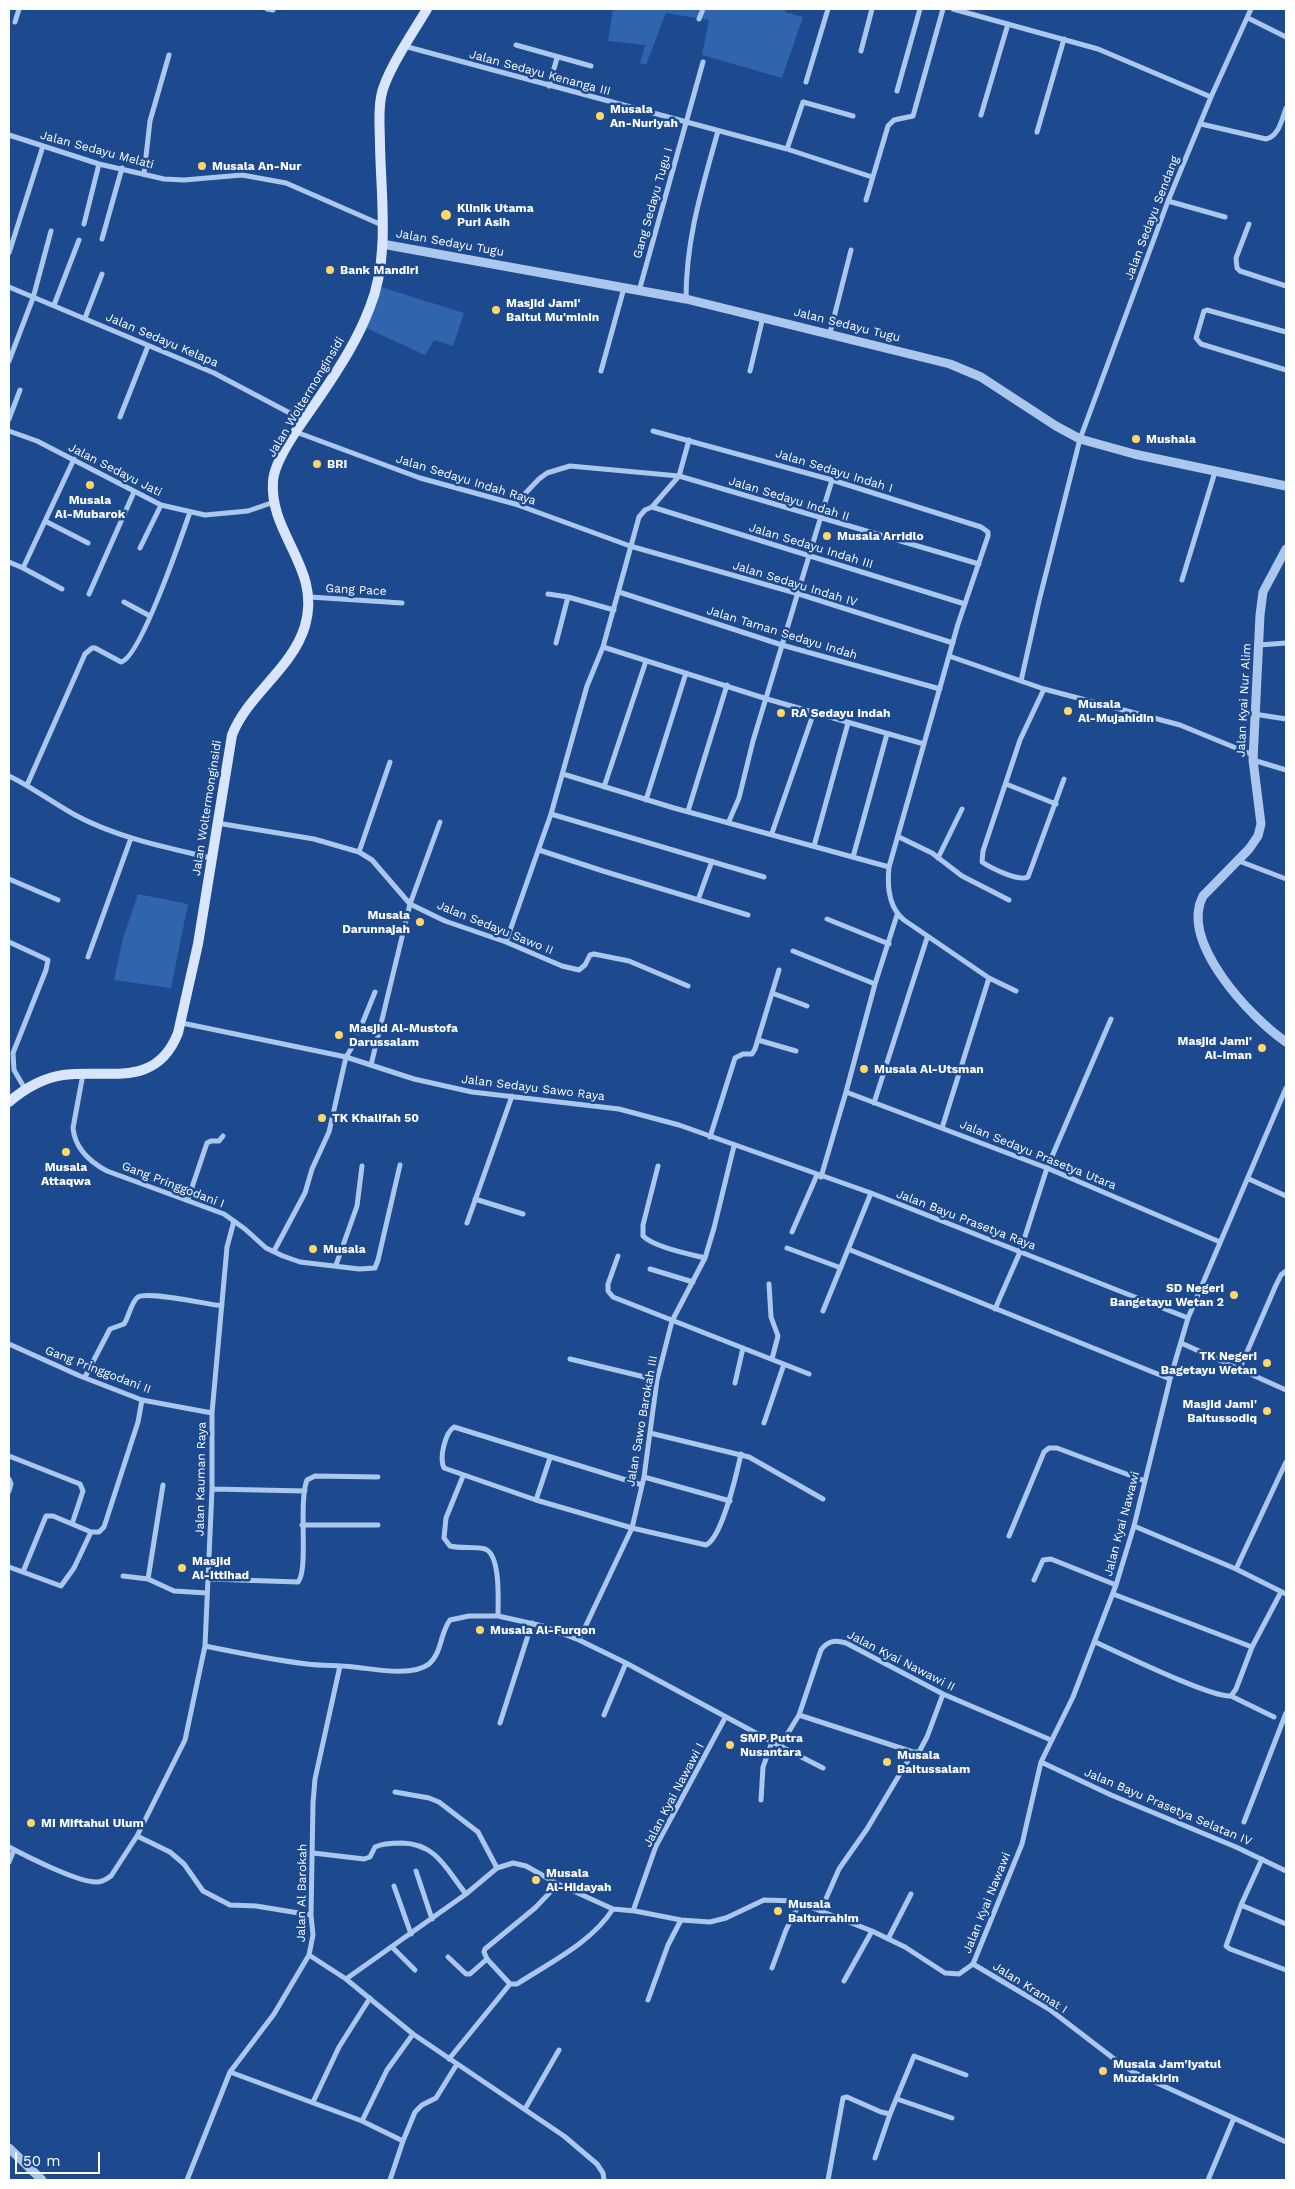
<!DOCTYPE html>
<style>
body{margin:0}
#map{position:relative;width:1295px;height:2189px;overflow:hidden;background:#1d4a8e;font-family:"Work Sans",sans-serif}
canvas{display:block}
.frame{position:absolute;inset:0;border:10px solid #fff;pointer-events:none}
.scale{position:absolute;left:15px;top:2152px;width:85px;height:22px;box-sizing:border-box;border:2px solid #fff;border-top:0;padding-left:6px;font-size:15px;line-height:18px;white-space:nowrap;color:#fff;-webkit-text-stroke:4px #1d4a8e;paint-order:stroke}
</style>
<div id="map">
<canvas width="1295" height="2189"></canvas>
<div class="frame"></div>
<div class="scale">50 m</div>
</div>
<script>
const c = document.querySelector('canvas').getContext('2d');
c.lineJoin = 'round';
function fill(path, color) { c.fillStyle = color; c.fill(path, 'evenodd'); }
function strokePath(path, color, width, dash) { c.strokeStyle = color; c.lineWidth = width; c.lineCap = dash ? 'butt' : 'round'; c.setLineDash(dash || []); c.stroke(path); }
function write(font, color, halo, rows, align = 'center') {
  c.font = font + ' "Work Sans",sans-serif'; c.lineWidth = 5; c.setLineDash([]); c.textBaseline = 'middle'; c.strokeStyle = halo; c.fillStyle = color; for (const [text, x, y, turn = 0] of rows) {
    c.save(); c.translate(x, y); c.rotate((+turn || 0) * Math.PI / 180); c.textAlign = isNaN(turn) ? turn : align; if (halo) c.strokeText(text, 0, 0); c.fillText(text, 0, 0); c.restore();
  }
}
const green = new Path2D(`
 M613,9H786L785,12L803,17L782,78L702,55L709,20L666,13L646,65L640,63L645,45L608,41Z
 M381,287L464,313L453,346L434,340L425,355L364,327Z
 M138,894L188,904L171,988L114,980L123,938Z`);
const minorTunnel = new Path2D(`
 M351,1049L360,1029`);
const minor = new Path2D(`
 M267,9L273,10
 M953,9L1098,49L1211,97
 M1248,18L1286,37
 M699,19L703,9
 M15,22L19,9
 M516,45L591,66
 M404,46L787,149L872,177
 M861,51L872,9
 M806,82L828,9
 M549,86L557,58
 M897,91L920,9
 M981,115L1008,24
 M1201,124L1266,139C1279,136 1282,119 1286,108
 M1037,132L1064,39
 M9,135L99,164L164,179L184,180L242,175L286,183L382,225
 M787,149L803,102L853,116
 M144,174L150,121L169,55
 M866,200L888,126L894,120L913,116L943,9
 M1168,201L1225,217
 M84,224L99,164
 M1249,224L1236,258L1237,268L1240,271L1286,286
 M102,239L122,168
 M9,253L43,146
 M9,287L214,373L303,420
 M639,291L703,62
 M686,299C686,238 702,189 718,131
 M54,305L79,240
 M85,318L102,274
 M1286,332L1207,310L1204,311L1196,338L1201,344L1286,370
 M830,333L851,250
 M9,361L33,298L51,231
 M601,371L624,288
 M750,371L763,317
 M120,417L148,346
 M9,419L20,390
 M9,431L37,441L161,505L205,515L248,511L274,502
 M653,431L832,480L981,527L988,532V536L958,624L889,867C887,886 888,907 904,920L989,978L1016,991
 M296,432L420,478L515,504L630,546L799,594L953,643
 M515,504L539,479L547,473L570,466L679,476L979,564
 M652,507L965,604
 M45,521L88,543
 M140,548L161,505
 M9,562L23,568L62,589
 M23,568L74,459
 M1182,580L1215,472
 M619,592L782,645L940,689
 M89,594L134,492
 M548,594L568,597L614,610
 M310,597L402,603
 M124,602L150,616
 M556,643L568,597
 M1259,645L1286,643
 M603,647L767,699L924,744
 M949,656L1044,689L1180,725L1253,755
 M1021,681L1039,601L1080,439L1168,201L1211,97L1251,9
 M1044,689L1020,740L983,851L982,862C991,868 1019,882 1028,877L1064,779
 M1254,714L1286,719
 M1253,760L1286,770
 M563,774L674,808L889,867
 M9,776C32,787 53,803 75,815C118,838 165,847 211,858
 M1006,784L1056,804
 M27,785L85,654L92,648H95L121,662C140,658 182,535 190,512
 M604,787L646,661
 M646,800L686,673
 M688,811L727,685
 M551,814L764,877
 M729,821L739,798L753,741L832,480
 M217,823L314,839L359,852L372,860L410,904L445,921L506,942L562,966L579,970L585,965L590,955L594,954L629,961L688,986
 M772,833L814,712
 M899,837L932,853L962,876L1009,900
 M814,846L848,723
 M539,850L603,871L748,915
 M359,852L390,762
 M853,857L887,734
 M938,858L962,809
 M1239,861L1286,879
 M9,879L58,900
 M698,900L712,861
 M827,919L889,944
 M9,942L48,960L46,970L13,1053L14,1070L25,1089
 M506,942L551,814L587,686L603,647L639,517L645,510L652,507L679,476L689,440
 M793,951L875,984
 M88,957L131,838
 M772,993L807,1006
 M182,1023L346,1057L414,1079L472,1092L619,1109L679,1125L871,1193L1188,1318
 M360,1029L375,992
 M758,1040L796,1051
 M371,1065L410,904L440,822
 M83,1074L73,1128C75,1149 90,1162 107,1171L224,1214L245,1229L266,1248L283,1256L300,1262L359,1269L375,1268L378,1260L400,1165
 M846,1092L1047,1168L1220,1242
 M874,1103L927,938
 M942,1128L989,978
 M710,1137L735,1058L743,1054H752L755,1049L779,970
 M658,1166L643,1225V1236C654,1247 689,1254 705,1258
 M821,1177L846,1092L875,984L897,915
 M1249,1179L1286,1196
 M188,1199L207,1143L211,1141H219L223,1136
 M475,1199L523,1214
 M467,1223L512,1096
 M792,1232L817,1175
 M787,1248L841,1268
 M848,1249L1170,1379
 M274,1251L305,1193L312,1169L329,1132L346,1057L351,1049
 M618,1256L608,1284V1291L613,1297L809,1374
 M336,1265L357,1206L362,1166
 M650,1269L693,1282
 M769,1284L771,1317L778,1336L772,1359
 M995,1309L1020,1252L1047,1168L1111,1019
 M823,1311L871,1193
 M1181,1343L1286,1390
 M9,1344L80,1376L142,1400L212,1413
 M570,1359L657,1380
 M1240,1368L1276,1285L1281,1275L1286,1271
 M85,1377L110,1329L124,1324C129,1317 131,1302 138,1297C147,1291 208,1304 222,1306
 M735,1383L743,1348
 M764,1423L784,1364
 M650,1433L749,1457L823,1499
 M9,1456L80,1484L83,1491L72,1524
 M463,1476L446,1518L444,1538L450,1546C461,1549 475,1546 485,1549C501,1555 498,1602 498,1616
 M644,1477L730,1501
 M9,1479L11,1484L9,1491
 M163,1485L148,1579L174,1591L207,1593
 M642,1485L454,1427C445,1433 439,1458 444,1468L536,1500L632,1528L706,1545C722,1538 737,1472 741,1454
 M212,1489L305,1491
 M536,1500L550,1458
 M302,1525H378
 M1134,1526L1236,1569L1286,1594
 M1009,1536L1044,1452L1049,1448H1057L1145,1481
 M9,1567L61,1586L74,1568L91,1532H99L104,1527L138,1422L142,1400
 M1236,1569L1286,1462
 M23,1572L46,1516H53L91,1532
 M123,1576L148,1579
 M209,1579L298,1582C309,1570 298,1502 307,1480L315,1476L378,1477
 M1034,1580L1043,1560L1051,1559L1116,1585
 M1113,1594L1252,1647
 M579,1640L632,1528L644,1477L657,1380L672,1321L705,1258L714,1228L734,1146
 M1095,1642C1118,1652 1211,1698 1231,1696L1274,1717
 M205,1646C239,1653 273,1660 307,1664C323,1666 338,1665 354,1667C374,1669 412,1677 429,1664C442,1653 440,1633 450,1620L469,1616H498L543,1626L579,1640L626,1663L780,1746L799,1715L821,1650C828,1640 836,1640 846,1643L943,1694L1051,1740
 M1231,1696L1236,1689L1252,1647L1281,1592
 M604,1715L626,1663
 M799,1715L913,1752H919L927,1737L943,1694
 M500,1723L532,1623
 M780,1746L823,1768
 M1041,1762L1111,1795L1236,1847L1286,1871
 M395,1792L429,1798L439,1802L478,1832L497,1868
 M761,1800L763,1767L772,1742
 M1244,1822L1286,1713
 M137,1836L170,1852L184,1864L203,1891L230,1905L256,1906L311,1915
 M9,1847C26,1856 79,1883 97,1882C103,1882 106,1879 111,1876L137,1836L185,1740L205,1646L212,1489V1413L227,1247L234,1221
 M313,1853L364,1859L370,1857L375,1847C383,1843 393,1843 402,1843C437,1844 446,1869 466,1894
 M1262,1859L1241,1905L1226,1946L1230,1949L1286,1970
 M9,1862L14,1850
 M416,1871L432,1919
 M558,1884L535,1908L485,1949L484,1952L487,1959L510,1984H517C551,1962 591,1943 613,1909
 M394,1886L411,1934
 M1241,1905L1286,1924
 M821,1910L839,1869L867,1829L913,1752
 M633,1911L656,1846L725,1718
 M888,1939L911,1894
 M392,1947L415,1970
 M309,1955L346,1979L413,2034L564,2136L597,2164L603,2173L604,2180
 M448,1957L466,1974H470L487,1959
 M973,1964L1049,2009L1113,2058L1133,2072L1286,2142
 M772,1968L786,1930L800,1902
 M346,1979L466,1894L497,1868L513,1863L526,1866L558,1884L613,1909L635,1911L681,1920L710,1922L726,1918L764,1900L795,1901L872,1931L905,1947L945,1973L959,1974L973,1964L1022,1844L1041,1762L1073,1697L1116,1585L1134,1526L1170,1379L1188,1318L1286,1088
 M844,1981L872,1931
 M648,2000L668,1945L681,1920
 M449,2059L510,1984
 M230,2072L362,2121L403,2141L415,2112L422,2105L436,2098L457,2064
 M897,2099L952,2118
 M313,2102L339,2047L370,1998
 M525,2109L559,2050
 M362,2121L387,2070L413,2034
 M875,2158L890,2114
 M187,2180L230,2072L274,2014L309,1955L313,1935L311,1915L313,1803L315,1779L340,1666
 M390,2180L403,2141
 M828,2180L843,2098L847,2097L881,2112L890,2114L914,2056L966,2075
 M1208,2180L1234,2118`);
const tertiary = new Path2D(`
 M382,244L686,299L950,364L981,377L1056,426L1080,439L1134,454L1286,486
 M1286,549L1263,592L1260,615L1253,760L1261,824L1258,836L1249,849L1203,896C1179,942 1251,1018 1286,1042
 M9,2148L42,2180`);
const secondary = new Path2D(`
 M9,1102C24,1089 43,1078 63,1075C109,1069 156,1089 178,1033L198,944L232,735C248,694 292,669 305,626C322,568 269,535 273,481C275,456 307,416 321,395C340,367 358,339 370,307C390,257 381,198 380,145C380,130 378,113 381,97C385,73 414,31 427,9`);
const markers = [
 [600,116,5,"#fdd769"],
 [202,166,5,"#fdd769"],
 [446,215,6,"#fdd769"],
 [330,270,5,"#fdd769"],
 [496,310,5,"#fdd769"],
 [1136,439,5,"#fdd769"],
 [317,464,5,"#fdd769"],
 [90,485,5,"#fdd769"],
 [827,536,5,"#fdd769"],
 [1068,711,5,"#fdd769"],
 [781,713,5,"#fdd769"],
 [420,922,5,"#fdd769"],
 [339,1035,5,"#fdd769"],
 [1262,1048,5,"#fdd769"],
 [864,1069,5,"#fdd769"],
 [322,1118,5,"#fdd769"],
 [66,1152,5,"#fdd769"],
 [313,1249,5,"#fdd769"],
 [1234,1295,5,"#fdd769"],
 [1267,1363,5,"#fdd769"],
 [1267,1411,5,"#fdd769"],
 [182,1568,5,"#fdd769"],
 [480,1630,5,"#fdd769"],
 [730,1745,5,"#fdd769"],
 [887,1762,5,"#fdd769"],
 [31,1823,5,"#fdd769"],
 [536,1880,5,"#fdd769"],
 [778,1911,5,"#fdd769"],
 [1103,2071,5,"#fdd769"]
];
const streetNames = [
 ["Jalan Sedayu Kenanga III",540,73,15],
 ["Jalan Sedayu Melati",97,150,15],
 ["Gang Sedayu Tugu I",653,203,-74],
 ["Jalan Sedayu Sendang",1152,218,-69],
 ["Jalan Sedayu Tugu",450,243,10],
 ["Jalan Sedayu Tugu",847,325,14],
 ["Jalan Sedayu Kelapa",162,340,23],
 ["Jalan Woltermonginsidi",306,397,-59],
 ["Jalan Sedayu Jati",115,470,27],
 ["Jalan Sedayu Indah I",834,471,17],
 ["Jalan Sedayu Indah Raya",466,480,17],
 ["Jalan Sedayu Indah II",789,499,17],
 ["Jalan Sedayu Indah III",811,546,17],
 ["Jalan Sedayu Indah IV",795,584,17],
 ["Gang Pace",356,590,3],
 ["Jalan Taman Sedayu Indah",782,633,17],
 ["Jalan Kyai Nur Alim",1244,700,-87],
 ["Jalan Woltermonginsidi",207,808,-81],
 ["Jalan Sedayu Sawo II",495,928,22],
 ["Jalan Sedayu Sawo Raya",533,1088,7],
 ["Jalan Sedayu Prasetya Utara",1038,1155,22],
 ["Gang Pringgodani I",173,1185,21],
 ["Jalan Bayu Prasetya Raya",966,1220,21],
 ["Gang Pringgodani II",98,1370,21],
 ["Jalan Sawo Barokah III",642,1421,-80],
 ["Jalan Kauman Raya",201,1479,-89],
 ["Jalan Kyai Nawawi",1122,1524,-75],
 ["Jalan Kyai Nawawi II",901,1661,27],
 ["Jalan Kyai Nawawi I",674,1795,-62],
 ["Jalan Bayu Prasetya Selatan IV",1168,1807,23],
 ["Jalan Al Barokah",302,1893,-89],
 ["Jalan Kyai Nawawi",987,1903,-68],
 ["Jalan Kramat I",1030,1988,32]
];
const poiNames = [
 ["Musala",610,109],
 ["An-Nuriyah",610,123],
 ["Musala An-Nur",212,166],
 ["Klinik Utama",457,208],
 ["Puri Asih",457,222],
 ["Bank Mandiri",340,270],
 ["Masjid Jami'",506,303],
 ["Baitul Mu'minin",506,317],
 ["Mushala",1146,439],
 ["BRI",327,464],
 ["Musala",90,500,"center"],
 ["Al-Mubarok",90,514,"center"],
 ["Musala Arridlo",837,536],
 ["Musala",1078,704],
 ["Al-Mujahidin",1078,718],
 ["RA Sedayu Indah",791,713],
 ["Musala",410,915,"right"],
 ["Darunnajah",410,929,"right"],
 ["Masjid Al-Mustofa",349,1028],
 ["Darussalam",349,1042],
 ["Masjid Jami'",1252,1041,"right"],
 ["Al-Iman",1252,1055,"right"],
 ["Musala Al-Utsman",874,1069],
 ["TK Khalifah 50",332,1118],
 ["Musala",66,1167,"center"],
 ["Attaqwa",66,1181,"center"],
 ["Musala",323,1249],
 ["SD Negeri",1224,1288,"right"],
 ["Bangetayu Wetan 2",1224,1302,"right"],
 ["TK Negeri",1257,1356,"right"],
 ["Bagetayu Wetan",1257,1370,"right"],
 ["Masjid Jami'",1257,1404,"right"],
 ["Baitussodiq",1257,1418,"right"],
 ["Masjid",192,1561],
 ["Al-Ittihad",192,1575],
 ["Musala Al-Furqon",490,1630],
 ["SMP Putra",740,1738],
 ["Nusantara",740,1752],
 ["Musala",897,1755],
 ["Baitussalam",897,1769],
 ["MI Miftahul Ulum",41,1823],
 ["Musala",546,1873],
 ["Al-Hidayah",546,1887],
 ["Musala",788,1904],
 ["Baiturrahim",788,1918],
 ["Musala Jam'iyatul",1113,2064],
 ["Muzdakirin",1113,2078]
];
fill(green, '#3064ac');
strokePath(minorTunnel, '#3f659f', 5, [5, 2.5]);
strokePath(minor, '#abc7ed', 5);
strokePath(tertiary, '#abc7ed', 9);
strokePath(secondary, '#d8e5fa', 10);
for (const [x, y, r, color] of markers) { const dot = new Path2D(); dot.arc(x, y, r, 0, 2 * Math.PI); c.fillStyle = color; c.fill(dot); strokePath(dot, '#1d4a8e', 2); }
write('12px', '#fff', '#1d4a8e', streetNames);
write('bold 12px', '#fff', '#1d4a8e', poiNames, 'left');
</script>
